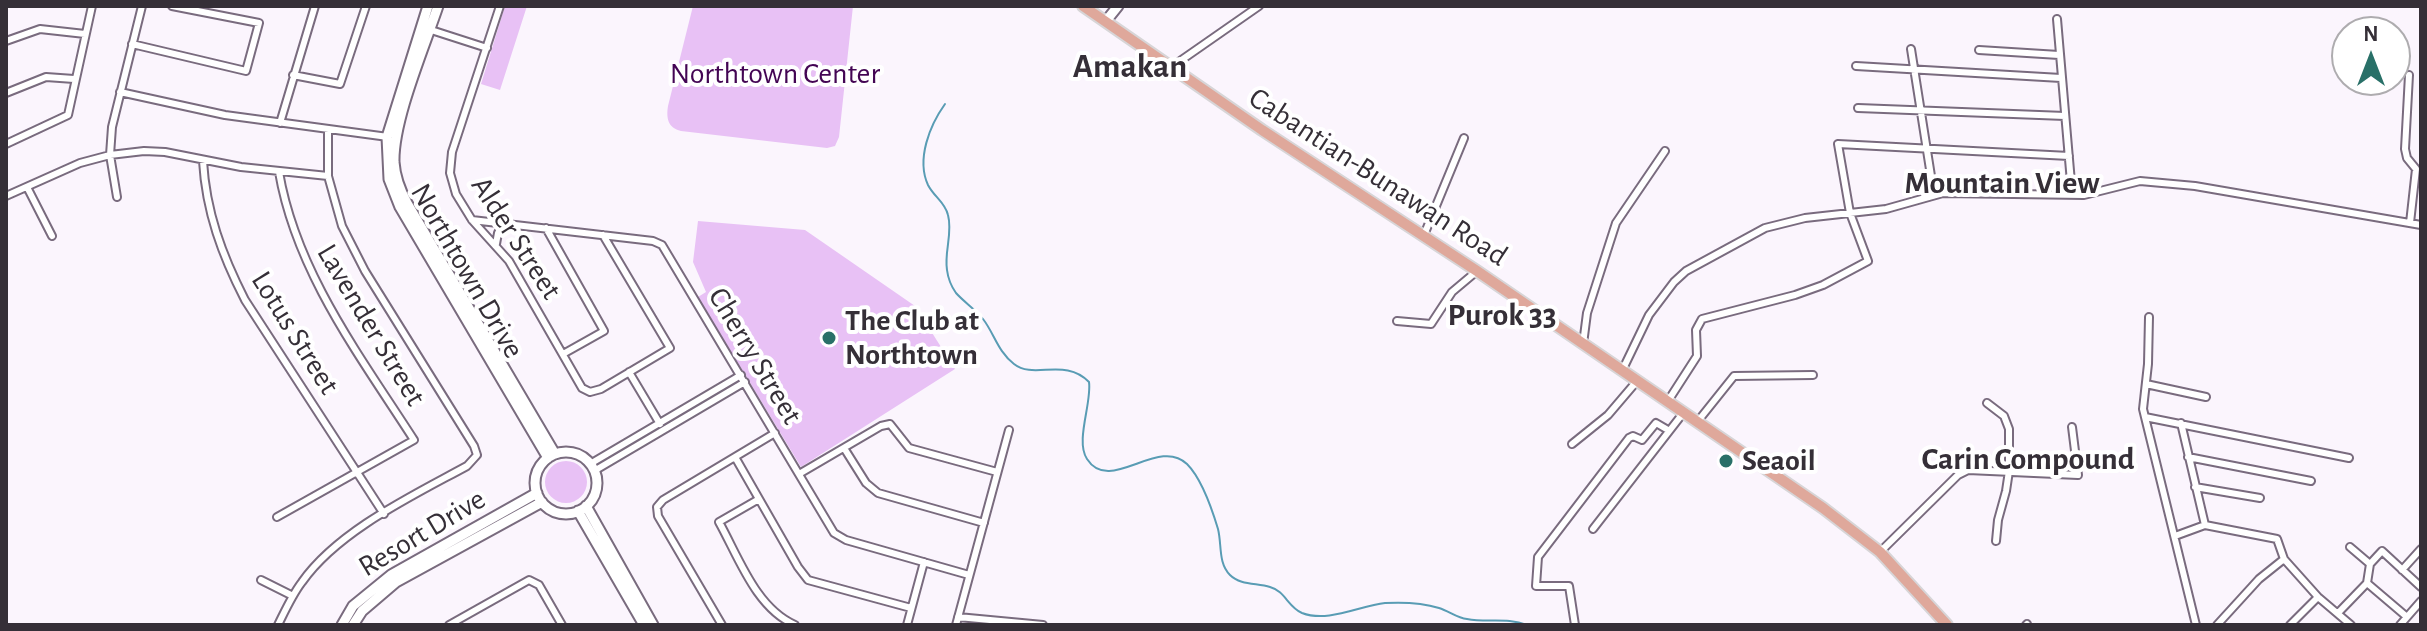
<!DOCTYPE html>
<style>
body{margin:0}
#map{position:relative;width:2427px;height:631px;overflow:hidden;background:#fbf5fd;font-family:"Alegreya Sans",sans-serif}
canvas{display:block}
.frame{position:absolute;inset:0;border:8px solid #352f37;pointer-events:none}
.north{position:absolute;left:2331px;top:16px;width:80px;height:80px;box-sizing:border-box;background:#fff;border:2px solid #aeacaf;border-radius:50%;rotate:0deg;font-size:22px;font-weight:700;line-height:32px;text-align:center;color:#352f37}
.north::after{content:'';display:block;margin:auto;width:28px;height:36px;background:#297068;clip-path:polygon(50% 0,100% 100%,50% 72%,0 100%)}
</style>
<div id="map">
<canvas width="2427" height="631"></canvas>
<div class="frame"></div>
<div class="north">N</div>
</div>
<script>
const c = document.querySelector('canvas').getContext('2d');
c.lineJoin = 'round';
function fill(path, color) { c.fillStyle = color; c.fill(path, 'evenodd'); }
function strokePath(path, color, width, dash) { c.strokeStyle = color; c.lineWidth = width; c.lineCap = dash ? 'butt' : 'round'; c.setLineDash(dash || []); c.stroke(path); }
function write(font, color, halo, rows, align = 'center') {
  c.font = font + ' "Alegreya Sans",sans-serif'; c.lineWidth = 8; c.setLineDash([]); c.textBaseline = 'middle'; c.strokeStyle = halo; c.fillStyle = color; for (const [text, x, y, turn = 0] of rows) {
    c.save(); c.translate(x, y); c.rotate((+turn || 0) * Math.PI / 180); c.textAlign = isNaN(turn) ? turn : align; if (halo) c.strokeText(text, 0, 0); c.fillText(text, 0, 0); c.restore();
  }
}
const green = new Path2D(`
 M505,6H527L500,90L481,84Z
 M693,6H853L839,137L835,146L827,148L681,131C668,128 666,118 668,106Z
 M698,221L805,230L915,306L955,369L801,467L698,297L706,292L693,262Z
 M545 482a21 21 0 1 1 42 0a21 21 0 1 1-42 0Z`);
const stream = new Path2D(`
 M945,104C930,125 916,159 928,185C934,197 945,202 948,215C953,233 944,252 947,270C948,278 951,286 956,293C964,302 975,309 983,319C994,333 998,352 1014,364C1034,380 1065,357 1089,382C1092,403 1075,441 1087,459C1110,495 1158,436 1187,464C1202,479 1212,509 1218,529C1222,545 1218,563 1230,575C1240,585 1256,583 1270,587C1285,591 1288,607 1302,613C1328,623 1359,606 1385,603C1403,602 1423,603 1439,608C1449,611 1457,618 1467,619C1488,623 1507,617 1527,625`);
const street = new Path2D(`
 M500,6L452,152L450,173L456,194L472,220L509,261L582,388L590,392L601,389L670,348L603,235
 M2057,19L2072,194
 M428,29L487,48
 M6,41L40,29L85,34
 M132,44L246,71L259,23L172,6
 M1911,49L1934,195
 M1979,50L2059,55
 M1856,66L2061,78
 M1170,68L1259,6
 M293,75L340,84L366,6
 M2409,75L2405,149L2407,158L2416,169L2410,223
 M120,92L225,115L388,137
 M6,93L46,77L74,79
 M1858,108L2065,116
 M280,123L315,6
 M6,144L68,115L92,6
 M203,161C206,212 222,255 245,300L384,514
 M27,187L52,236
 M6,196L80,163L110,155L144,151L165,152L241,167L328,176
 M117,197L110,155L112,127L142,6
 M472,220L653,241L662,245L834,533L846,540L969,575
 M546,228L604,331L563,354
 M1424,235L1464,138
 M496,244L498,233L503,223
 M2149,317L2148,364L2143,409L2196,625
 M1397,321L1431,324L1452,292L1477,271
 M1583,344L1587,313L1616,223L1665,151
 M1622,371L1649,315L1674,282L1686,271L1765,228L1805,218L1886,209L1943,193L2084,195L2140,181L2195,186L2421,225
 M629,372L660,424
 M2146,384L2206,397
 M1668,401L1697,356L1696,330L1702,319L1795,295L1823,285L1868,261L1850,213L1838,144L2069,156
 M1987,403L2004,416L2009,429V471L2006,491L1998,520L1996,541
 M2145,417L2349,458
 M1698,421L1734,376L1813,375
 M2181,423L2205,525
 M1572,444L1608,415L1637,381
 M844,448L866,483L878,493L984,523
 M735,457L798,567L808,580L911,608
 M2188,457L2311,481
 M590,464L741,375
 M594,471L745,382
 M799,474L881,426L890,424L909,448L997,472
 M2195,487L2260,498
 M759,499L719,522C739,558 756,608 795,625
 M277,517L414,440C360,356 296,272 279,172
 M1593,529L1684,412
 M2175,536L2205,525L2277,539L2284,559L2318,597L2351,625
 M2350,547L2370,564
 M1880,552L1958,475L1968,470L2078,475L2072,427
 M2402,570L2421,549
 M261,580L293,596
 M2367,583L2407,617
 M2338,613L2367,583L2370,564L2382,551L2421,587
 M958,617L1043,625
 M278,625C285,611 292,595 302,582C338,531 412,496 467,466L477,455L474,446L365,271L342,226L328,176V129
 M449,625L529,580L539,585L562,625
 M722,625L658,516L657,507L663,500L775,433
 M907,625L924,562
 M956,625L1009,430
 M1575,625L1569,586H1536L1538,557L1629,438L1633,436L1642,440L1656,423L1668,430
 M2026,625L2027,624
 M2217,625L2259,579L2284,559
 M2290,625L2318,597
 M2400,625L2421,601`);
const secondary = new Path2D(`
 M428,6L387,137L389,179L400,207L548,458
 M438,6C424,48 393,120 394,162C395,177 400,190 407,203L555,454
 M1106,21L1118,6
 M535 483a31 31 0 1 1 62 0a31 31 0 1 1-62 0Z
 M586,506L653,625
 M578,511L644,625
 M342,625L353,606L391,575L537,493
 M353,625L362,611L396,582L542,502`);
const primary = new Path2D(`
 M1083,6L1262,130L1477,271L1823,508L1880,552L1947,625`);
const markers = [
 [829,338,8,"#297068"],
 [1726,461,8,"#297068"]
];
const parkNames = [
 ["Northtown Center",775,74]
];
const streetNames = [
 ["Cabantian-Bunawan Road",1378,177,33],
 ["Alder Street",516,238,57],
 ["Northtown Drive",467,271,60],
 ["Lavender Street",371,325,59],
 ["Lotus Street",295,333,58],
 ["Cherry Street",755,356,59],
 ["Resort Drive",422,533,-31]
];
const poiNames = [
 ["The Club at",845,321],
 ["Northtown",845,355],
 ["Seaoil",1742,461]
];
const neighbourhoodNames = [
 ["Mountain View",2002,183],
 ["Purok 33",1502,315],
 ["Carin Compound",2028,459]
];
const quarterNames = [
 ["Amakan",1130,67]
];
fill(green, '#e8c1f5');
strokePath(stream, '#599cb4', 2);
strokePath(street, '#796b7e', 10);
strokePath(secondary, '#796b7e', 13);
strokePath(primary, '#d7d5d7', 14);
strokePath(street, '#fff', 6);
strokePath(secondary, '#fff', 9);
strokePath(primary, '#dfa89b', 10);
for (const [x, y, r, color] of markers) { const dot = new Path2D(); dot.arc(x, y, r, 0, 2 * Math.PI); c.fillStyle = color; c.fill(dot); strokePath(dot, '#fff', 3); }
write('30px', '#430553', '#fff', parkNames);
write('30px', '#352f37', '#fff', streetNames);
write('bold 30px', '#352f37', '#fff', poiNames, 'left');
write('bold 32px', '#352f37', '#fff', neighbourhoodNames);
write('bold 34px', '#352f37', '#fff', quarterNames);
</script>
